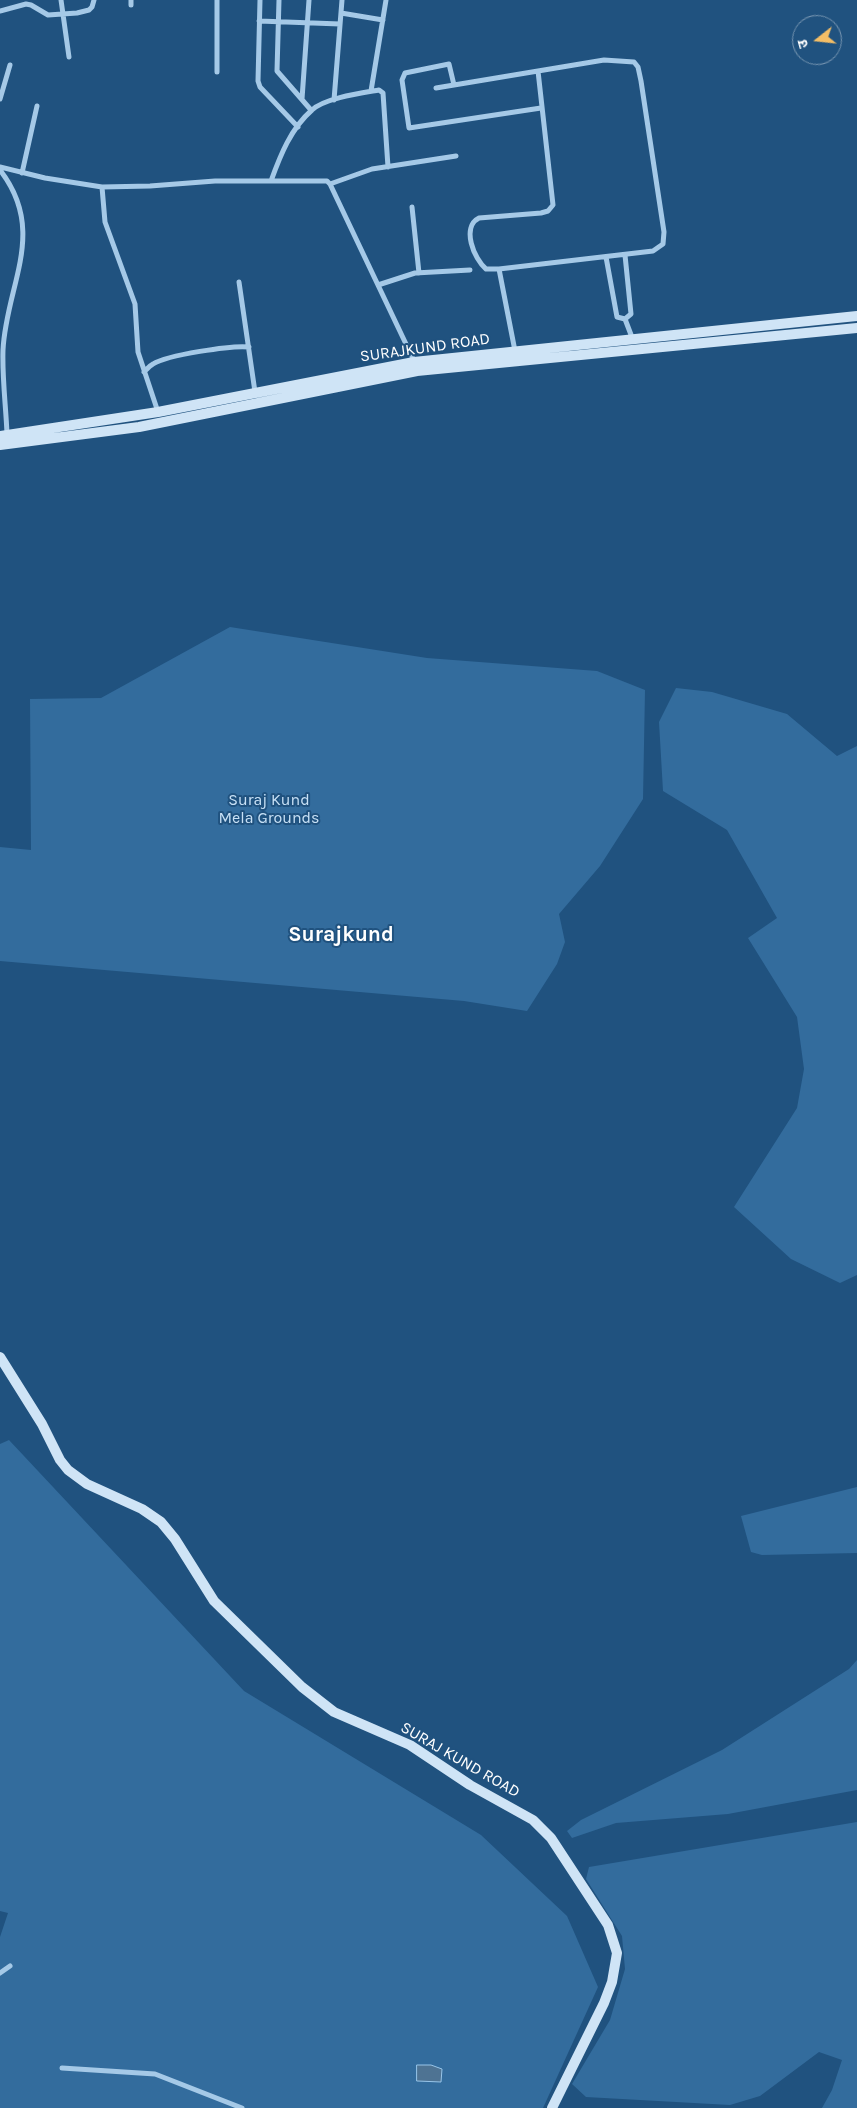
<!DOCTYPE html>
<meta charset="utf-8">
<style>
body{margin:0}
#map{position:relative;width:857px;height:2108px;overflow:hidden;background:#20527f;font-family:Karla,"Noto Sans Devanagari",sans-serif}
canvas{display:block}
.north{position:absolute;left:792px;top:15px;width:50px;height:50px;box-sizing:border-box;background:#20527f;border:1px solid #7997b2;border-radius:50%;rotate:254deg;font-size:14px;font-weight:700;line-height:20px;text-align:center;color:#fff}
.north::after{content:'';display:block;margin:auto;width:18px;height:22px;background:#f4be66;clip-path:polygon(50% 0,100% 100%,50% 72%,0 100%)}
</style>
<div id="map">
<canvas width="857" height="2108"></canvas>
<div class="north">उ</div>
</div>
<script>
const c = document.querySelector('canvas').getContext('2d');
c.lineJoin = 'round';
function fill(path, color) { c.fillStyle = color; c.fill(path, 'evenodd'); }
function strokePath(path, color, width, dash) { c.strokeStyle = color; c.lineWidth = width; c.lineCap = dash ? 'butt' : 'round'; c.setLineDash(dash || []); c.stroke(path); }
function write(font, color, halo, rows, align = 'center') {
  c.font = font + ' Karla,sans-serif'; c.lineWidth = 4; c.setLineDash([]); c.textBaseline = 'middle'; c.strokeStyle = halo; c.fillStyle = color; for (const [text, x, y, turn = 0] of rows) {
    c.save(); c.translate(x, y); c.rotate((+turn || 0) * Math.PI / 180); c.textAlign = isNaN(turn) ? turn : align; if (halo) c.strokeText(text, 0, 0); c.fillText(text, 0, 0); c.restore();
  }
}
const green = new Path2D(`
 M230,627L427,658L597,671L645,690L643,799L600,866L559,914L565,942L557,964L527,1011L464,1001L0,961V847L31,850L30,699L101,698Z
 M676,688L712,692L787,714L837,756L857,746V1275L840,1283L791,1259L734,1207L797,1108L804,1069L797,1017L748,938L777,918L727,830L663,791L659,722Z
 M9,1440L244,1691L481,1835L567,1916L598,1987L543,2108H0V1937L8,1913L0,1911V1444Z
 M857,1487V1553L762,1555L751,1552L741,1516Z
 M857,1660V1790L728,1814L616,1823L572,1838L567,1831L581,1820L722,1750L849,1669Z
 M857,1822V2108H822L832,2090L842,2060L819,2052L760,2096L730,2105L586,2097L572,2084L610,2020L625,1969L622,1936L586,1879L589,1867Z`);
const water = new Path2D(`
 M417,2065H431L442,2069L441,2082L417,2081Z`);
const street = new Path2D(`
 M61,0L69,57
 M131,0V5
 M217,0V72
 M260,0L258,81L260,87L298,127
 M279,0L277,71L311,110
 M0,11L26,4L31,5L48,15L77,13L89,10L92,7L94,0
 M341,13L383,20
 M259,21L340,24
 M454,85L449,64L405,73L402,80L409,128L541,108
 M436,88L604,60L634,62L638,67L641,81L664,232L663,244L653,251L499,269H486C474,259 461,227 479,218L541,213L548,211L553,205L538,71
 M371,91L386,0
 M0,99L10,65
 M302,99L309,0
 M334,100L342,0
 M0,167L45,178L102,187L150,186L215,181H327L330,184L415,363
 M0,170C48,232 6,285 3,350C2,378 6,407 7,434
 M22,173L37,106
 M271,181C280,156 291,128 312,110C325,98 362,93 379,90L383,93L388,167
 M330,184L372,169L456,156
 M102,187L105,222L135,304L138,352L158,412
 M412,207L419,273
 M625,255L631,314L625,319
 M606,257L617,317L625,319
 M499,269L515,351
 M239,282L255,392
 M378,285L415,273L470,270
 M625,319L633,340
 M144,372C147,369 149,366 153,364C167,355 232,345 249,347
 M0,1973L10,1966
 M62,2068L155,2074L242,2108`);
const secondary = new Path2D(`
 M0,436L158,412L414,362L857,316
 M0,445L139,427L417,371L857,328
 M0,1357L42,1424L60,1460L68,1470L87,1484L142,1509L161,1522L175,1539L214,1601L302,1687L334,1712L410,1745L470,1785L533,1820L551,1838L608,1925L617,1953L612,1982L604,2003L552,2108`);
const streetNames = [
 ["SURAJKUND ROAD",425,348,-8],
 ["SURAJ KUND ROAD",460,1760,30]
];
const parkNames = [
 ["Suraj Kund",269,800],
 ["Mela Grounds",269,818]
];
const districtNames = [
 ["Surajkund",341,935]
];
fill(green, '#336c9d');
fill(water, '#4e7393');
strokePath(water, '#98c5e9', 1);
strokePath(street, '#a5c9e7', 5);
strokePath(secondary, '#cfe4f6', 10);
write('16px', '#fff', '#20527f', streetNames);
write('16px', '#c8e1f6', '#20527f', parkNames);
write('bold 21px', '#fff', '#20527f', districtNames);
</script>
